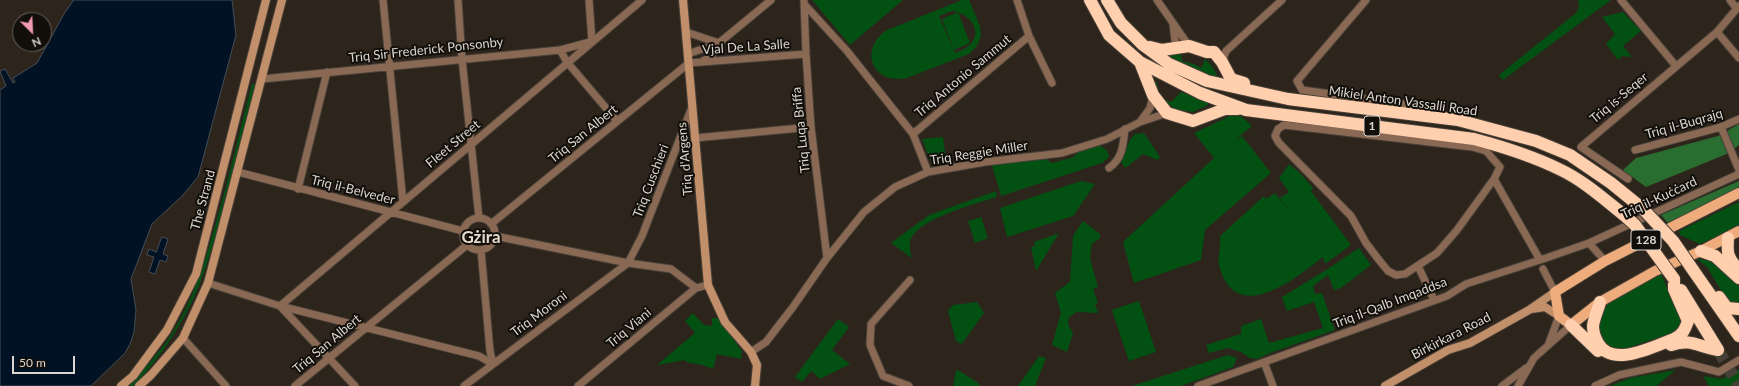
<!DOCTYPE html>
<meta charset="utf-8">
<style>
body{margin:0}
#map{position:relative;width:1739px;height:386px;overflow:hidden;background:#2d251b;font-family:Lato,sans-serif}
canvas{display:block}
.north{position:absolute;left:12px;top:12px;width:40px;height:40px;box-sizing:border-box;background:#120f0a;border:1px solid #625f59;border-radius:50%;rotate:156deg;font-size:11px;font-weight:700;line-height:16px;text-align:center;color:#dbd6cf}
.north::after{content:'';display:block;margin:auto;width:14px;height:18px;background:#f19ab1;clip-path:polygon(50% 0,100% 100%,50% 72%,0 100%)}
.scale{position:absolute;left:12px;top:356px;width:63px;height:18px;box-sizing:border-box;border:2px solid #dbd6cf;border-top:0;padding-left:5px;font-size:12px;line-height:14px;white-space:nowrap;color:#dbd6cf;-webkit-text-stroke:3px #120f0a;paint-order:stroke}
</style>
<div id="map">
<canvas width="1739" height="386"></canvas>
<div class="north">N</div>
<div class="scale">50 m</div>
</div>
<script>
const c = document.querySelector('canvas').getContext('2d');
c.lineJoin = 'round';
function fill(path, color) { c.fillStyle = color; c.fill(path, 'evenodd'); }
function strokePath(path, color, width, dash) { c.strokeStyle = color; c.lineWidth = width; c.lineCap = dash ? 'butt' : 'round'; c.setLineDash(dash || []); c.stroke(path); }
function write(font, color, halo, rows, align = 'center') {
  c.font = font + ' Lato,sans-serif'; c.lineWidth = 4; c.setLineDash([]); c.textBaseline = 'middle'; c.strokeStyle = halo; c.fillStyle = color; for (const [text, x, y, turn = 0] of rows) {
    c.save(); c.translate(x, y); c.rotate((+turn || 0) * Math.PI / 180); c.textAlign = isNaN(turn) ? turn : align; if (halo) c.strokeText(text, 0, 0); c.fillText(text, 0, 0); c.restore();
  }
}
const green = new Path2D(`
 M812,0H903L850,45Z
 M962,0H969L980,26L981,36L977,46L969,54L907,78C874,85 858,52 885,31ZM952,11C965,12 982,27 973,41C969,47 962,50 955,53L939,16Z
 M1578,0H1611L1503,80L1499,75L1576,13L1579,7Z
 M958,12L970,43L954,50L942,19Z
 M1623,12L1641,31L1623,46L1632,57L1622,56L1618,60L1606,44L1615,34L1602,17Z
 M1172,53V55L1181,54L1182,61L1194,64L1201,68L1205,59L1212,66L1219,79L1178,63L1167,55Z
 M1152,80L1158,83L1157,84L1161,98L1171,102L1181,92L1208,102V105L1193,112L1175,109L1156,95Z
 M252,84H255C245,124 235,163 224,202C219,222 214,243 207,263C193,309 166,352 133,386H129C144,370 159,353 171,335C194,299 206,259 217,219C230,174 240,129 252,84Z
 M1232,115L1241,116L1252,126L1233,142L1242,136L1271,173L1205,230L1201,260L1134,283L1123,242L1214,158L1194,133Z
 M1144,133L1160,157L1157,160L1143,154L1127,167H1124L1121,161L1130,140L1135,134Z
 M943,137L946,160L936,162L930,160L922,139Z
 M1100,145L1108,152L1109,157L1102,163L1001,196L992,165L1046,159L1052,163L1074,157L1078,152Z
 M1289,164L1300,173L1313,188L1311,191L1351,245L1325,264L1323,257C1295,279 1238,325 1220,269C1216,257 1222,247 1220,236L1264,196L1266,199L1275,193L1290,212L1280,198L1289,192L1279,178Z
 M1081,181L1095,184L1073,216L1007,237L1000,208Z
 M996,191L997,197C978,203 912,220 910,243C909,247 911,254 912,258L891,243L929,215Z
 M1739,202V225L1700,244L1680,235L1679,231Z
 M981,217L988,238L975,243L968,221Z
 M1083,221L1100,234V238L1092,244L1090,258L1098,287L1093,289L1098,303L1095,304L1098,313L1077,312L1069,317L1068,324L1073,333L1067,352L1052,345L1061,313L1055,293L1070,282L1073,236Z
 M1059,233L1036,271L1031,247L1035,246L1034,242Z
 M1359,248L1371,265L1341,288L1334,290L1328,275L1313,286L1315,294L1322,293L1335,330L1270,353L1257,359L1250,358L1241,352L1228,348L1209,353L1206,345L1241,334V326L1261,319L1269,343L1323,328L1314,302L1287,311L1282,297L1326,270Z
 M1697,259L1710,260L1739,283V305L1728,302L1707,267Z
 M1661,273L1674,305L1682,318L1681,325L1679,330L1672,334L1644,342L1625,349L1616,350L1606,346L1596,329L1599,317L1608,304Z
 M1139,301L1156,352L1129,361L1112,310Z
 M977,302L984,313L962,344L956,341L948,311L953,305Z
 M693,313L704,325L712,326V318H718L742,351L741,359L717,354L713,369L702,365L686,362L685,360L657,365L695,333L685,321Z
 M838,319L849,327L832,350L850,364L820,379L811,371L802,382L795,377Z
 M1228,355L1237,358L1233,367L1181,386H1132Z
 M1039,356L1046,358L1035,386H1018Z
 M1739,369V386H1709L1703,376L1722,379Z
 M958,370L978,383L980,386H953L956,371Z
 M1676,370L1656,386H1610L1630,378Z`);
const forest = new Path2D(`
 M1739,124V145L1729,153L1646,187L1623,170L1636,158L1718,136Z
 M1739,181V190L1669,224L1661,215Z`);
const water = new Path2D(`
 M74,0H232L236,35L198,177L183,195L152,224L131,279L136,310L134,332L130,344L125,353L91,386H0V90L6,86L0,71L5,69L13,83L15,82L13,78L37,63L64,14Z
 M162,237L168,239L163,254L168,256L166,262L160,260L155,274L149,272L154,257L147,255L149,249L156,252Z`);
const highwayTunnel = new Path2D(`
 M1718,350L1739,386`);
const street = new Path2D(`
 M383,0L403,202
 M458,0L462,59L479,218
 M589,0L592,42
 M804,0L806,54L811,127L827,258
 M1017,0L1029,36L1052,83
 M1157,0L1189,46
 M1366,0L1297,81L1302,90L1433,108
 M1621,0L1676,66
 M1730,0L1737,9
 M805,5L847,51L913,134L928,172
 M1173,24L1176,49
 M686,32L719,43
 M1717,32L1739,58
 M560,50L567,62L617,121
 M688,54L719,43L771,0
 M704,60L711,58L719,43
 M1222,62L1226,51L1282,0
 M262,79L560,50L590,42
 M1140,122L1150,108L1153,95
 M1284,125L1472,147L1486,151L1500,167L1494,179L1457,230L1437,253L1405,274L1396,275L1388,271L1379,260L1366,243L1351,216L1279,143L1275,136L1278,129Z
 M1721,127L1739,170
 M913,134L1029,36
 M695,138L811,127
 M1635,150L1721,127L1739,119
 M1109,168C1123,158 1123,145 1125,129
 M238,172L463,231
 M1494,179L1540,260
 M1628,179L1581,147L1717,32L1739,6
 M298,189L327,72
 M463 234a16 16 0 1 1 32 0a16 16 0 1 1-32 0Z
 M491,224L689,63L806,54
 M495,236L628,263L671,269L696,288
 M1589,243L1739,174
 M481,250L490,351L493,364
 M1418,266L1434,300
 M1543,269L1555,292
 M208,283L280,306L479,356L493,364
 M280,306C401,204 521,101 642,0
 M280,306L355,386
 M183,338L226,386
 M1549,343L1559,316
 M751,352L766,342L793,307L827,258L864,212L895,187L928,172L985,162L1062,153L1107,139L1140,122L1167,113
 M1264,362L1273,386
 M295,386L467,245
 M464,386L628,263L642,236L692,107
 M578,386L696,288L708,285
 M909,386L883,376L870,345L871,324L910,280
 M1198,386L1447,296L1466,284L1546,258L1589,243L1605,261
 M1502,386L1526,368
 M1518,386L1534,358L1571,325
 M1595,386L1619,375L1681,362L1719,372L1739,360`);
const secondary = new Path2D(`
 M683,0L708,285L725,322L751,352L757,365L755,386
 M1531,309L1545,307L1559,316
 M121,386L133,376L167,330L196,274L266,0
 M139,386L151,375L183,338L208,283L282,0
 M1385,386L1448,350L1470,343L1529,310L1555,292`);
const primary = new Path2D(`
 M1739,193L1605,261L1555,292L1559,316L1571,325L1600,302L1655,271L1701,251L1739,231`);
const highway = new Path2D(`
 M1090,0L1109,35L1140,62L1200,93L1246,110L1474,139C1504,147 1533,156 1561,170C1584,181 1604,199 1624,215
 M1107,0L1121,23L1143,45L1169,64L1207,81L1288,99L1458,120L1536,141L1570,155L1611,183L1643,209
 M1150,47L1162,50L1189,46L1207,52H1214L1222,62L1231,79L1244,83
 M1140,62L1153,95L1167,113L1193,121L1225,109H1238
 M1728,238C1727,253 1727,257 1738,269
 M1701,251L1715,256L1739,278
 M1693,270L1739,336
 M1681,290L1718,350
 M1719,297L1727,308L1739,309
 M1600,302C1598,310 1594,318 1593,326C1593,332 1595,338 1598,343C1612,369 1654,346 1674,339C1683,335 1685,329 1688,321L1674,289V279
 M1571,325L1598,351
 M1671,345C1692,338 1698,347 1718,350`);
const highwayBridge = new Path2D(`
 M1643,209L1673,241L1693,270
 M1624,215L1635,225L1674,279`);
const shields = [
 [1372,126,16],
 [1646,240,30]
];
const shieldNames = [
 ["1",1372,126],
 ["128",1646,240]
];
const streetNames = [
 ["Vjal De La Salle",746,47,-4],
 ["Triq Sir Frederick Ponsonby",426,50,-6],
 ["Triq Antonio Sammut",963,76,-40],
 ["Triq is-Seqer",1619,98,-40],
 ["Mikiel Anton Vassalli Road",1403,101,8],
 ["Triq il-Buqrajq",1684,124,-16],
 ["Triq Luqa Briffa",801,130,-96],
 ["Triq San Albert",583,134,-39],
 ["Fleet Street",453,144,-40],
 ["Triq Reggie Miller",979,153,-9],
 ["Triq d'Argens",685,159,-95],
 ["Triq Cuschieri",651,181,-69],
 ["Triq il-Belveder",353,190,14],
 ["Triq il-Kuċċard",1659,198,-25],
 ["The Strand",203,200,-75],
 ["Triq il-Qalb Imqaddsa",1390,303,-21],
 ["Triq Moroni",539,314,-37],
 ["Triq Viani",629,328,-40],
 ["Birkirkara Road",1451,336,-27],
 ["Triq San Albert",327,344,-40]
];
const districtNames = [
 ["Gżira",481,238]
];
fill(green, '#035013');
fill(forest, '#296d30');
fill(water, '#021225');
strokePath(water, '#434d58', 1);
strokePath(highwayTunnel, '#474036', 12, [12, 6]);
strokePath(street, '#494138', 9);
strokePath(secondary, '#494138', 10);
strokePath(primary, '#494138', 12);
strokePath(highway, '#494138', 14);
strokePath(street, '#896953', 7);
strokePath(secondary, '#c28f6b', 8);
strokePath(primary, '#eeac7d', 10);
strokePath(highway, '#ffcfae', 12);
strokePath(highwayBridge, '#494138', 14, []);
strokePath(highwayBridge, '#ffcfae', 12);
for (const [x, y, w] of shields) { const box = new Path2D(); box.roundRect(x - w / 2, y - 10, w, 20, 3); c.fillStyle = '#120f0a'; c.fill(box); strokePath(box, '#dbd6cf', 1); }
write('bold 12px', '#dbd6cf', null, shieldNames);
write('13px', '#dbd6cf', '#120f0a', streetNames);
write('bold 17px', '#e5dbcd', '#120f0a', districtNames);
</script>
